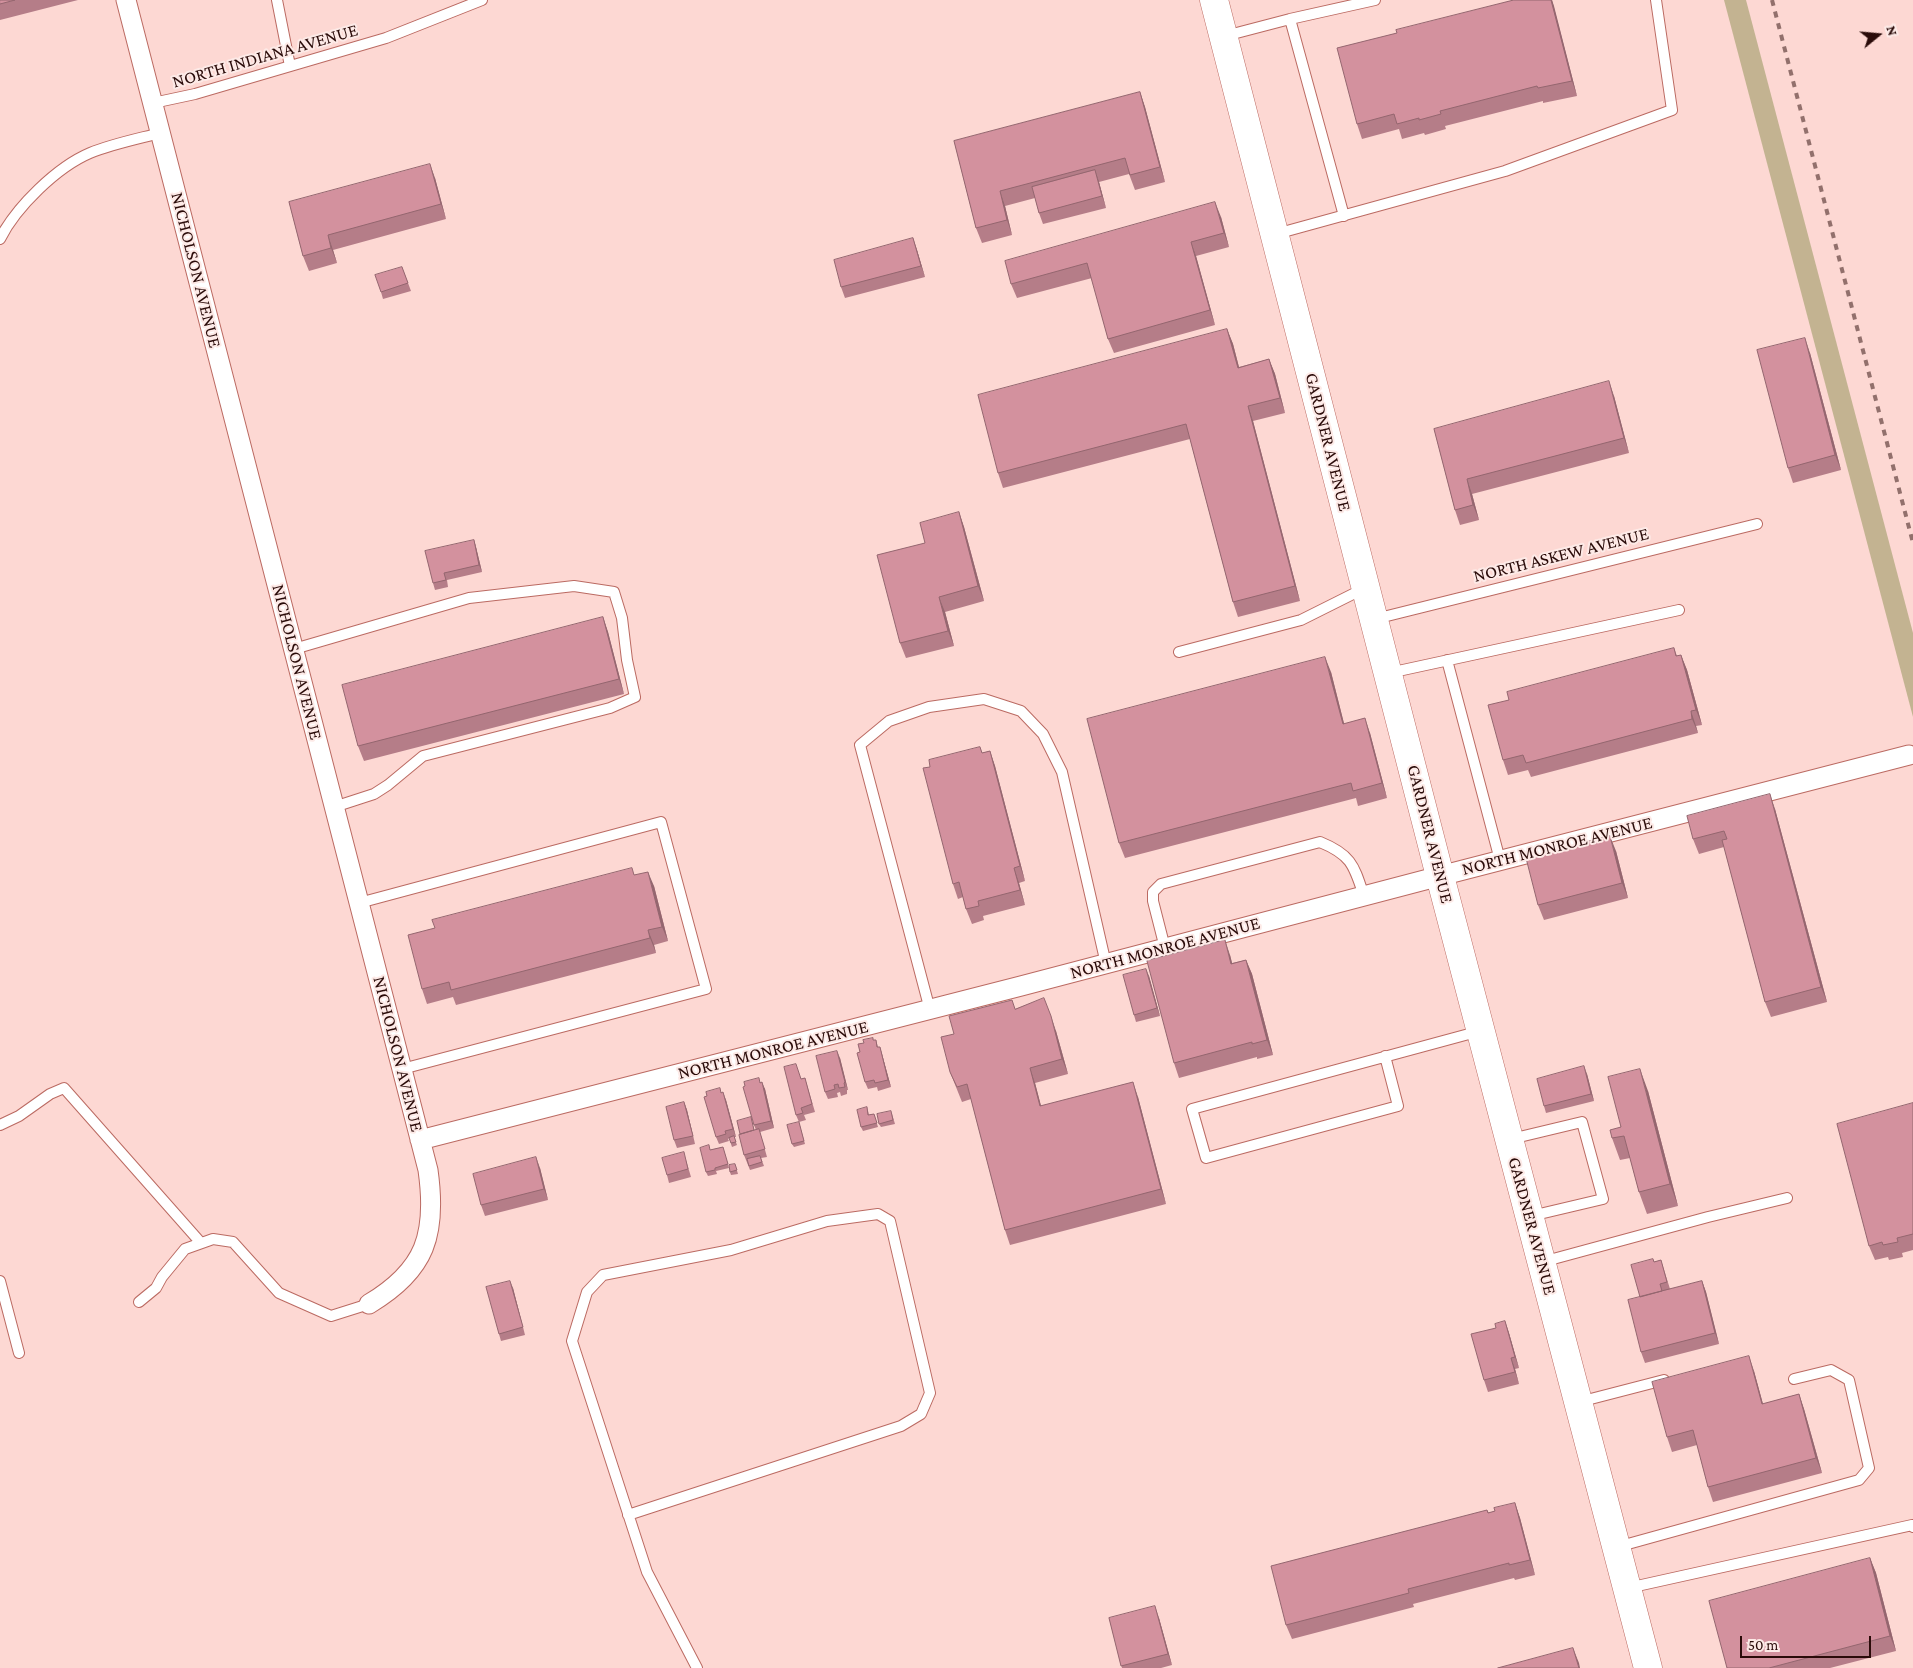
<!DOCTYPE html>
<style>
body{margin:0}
#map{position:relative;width:1913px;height:1668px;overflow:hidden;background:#fdd8d3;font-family:"Crimson Pro",serif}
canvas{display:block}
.north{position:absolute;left:1853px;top:10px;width:50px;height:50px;-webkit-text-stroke:4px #fdeae7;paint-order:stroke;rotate:73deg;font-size:14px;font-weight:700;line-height:20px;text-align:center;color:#2a0b09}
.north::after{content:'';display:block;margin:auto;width:18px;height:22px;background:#2a0b09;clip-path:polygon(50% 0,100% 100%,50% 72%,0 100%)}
.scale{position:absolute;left:1740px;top:1636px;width:131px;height:22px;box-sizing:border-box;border:2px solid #2a0b09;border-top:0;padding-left:6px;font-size:15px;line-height:18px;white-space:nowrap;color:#2a0b09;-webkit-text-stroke:4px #fdeae7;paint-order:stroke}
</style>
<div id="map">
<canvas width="1913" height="1668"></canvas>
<div class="north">N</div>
<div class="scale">50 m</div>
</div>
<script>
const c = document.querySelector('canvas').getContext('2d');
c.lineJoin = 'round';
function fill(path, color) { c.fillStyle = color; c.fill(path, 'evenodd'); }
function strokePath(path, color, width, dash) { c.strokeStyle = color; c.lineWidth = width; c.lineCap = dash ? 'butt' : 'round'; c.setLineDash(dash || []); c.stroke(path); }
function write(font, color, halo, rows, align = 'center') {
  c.font = font + ' "Crimson Pro",serif'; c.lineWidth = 4; c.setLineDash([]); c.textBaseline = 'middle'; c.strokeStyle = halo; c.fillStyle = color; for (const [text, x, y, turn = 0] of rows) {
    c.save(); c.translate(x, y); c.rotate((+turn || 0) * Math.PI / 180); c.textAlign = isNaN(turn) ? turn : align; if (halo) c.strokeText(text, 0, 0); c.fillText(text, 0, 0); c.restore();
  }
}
const green = new Path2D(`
 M1724,0H1746L1913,633V717Z`);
const lane = new Path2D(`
 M277,0L290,66
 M1290,19L1375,0
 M1225,36L1290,19L1344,216
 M153,103L195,94L386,38L482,0
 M1276,234L1505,171L1672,110L1656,0
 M0,239C16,207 57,167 90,153C112,144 137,139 160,133
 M1375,619L1757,524
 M294,649L469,598L574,586L614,592L622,618L627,660L635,697L610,708L423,756L388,785L374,794L334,807
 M1179,652L1301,620L1365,588
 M1447,660L1500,860
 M1389,673L1679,610
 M359,903L661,822L706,989L402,1069
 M1165,948L1153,901V892L1161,884L1320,842C1352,855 1354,866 1364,896
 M930,1010L860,745L889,721L929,707L984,699L1021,711L1043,734L1062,772L1106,964
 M1385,1056L1398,1106L1206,1158L1192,1109L1480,1031
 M0,1125L19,1116L50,1094L64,1088L201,1243
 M1511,1139L1582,1122L1603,1199L1531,1216
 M1542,1262L1708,1217L1787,1198
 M0,1281L19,1353
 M139,1302L156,1288L162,1277L185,1249L213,1239L233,1242L279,1293L331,1316L369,1304
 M1579,1402L1664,1380
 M628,1515L901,1426L921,1414L930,1393L890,1221L878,1214L827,1221L731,1250L603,1275L587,1292L572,1341L647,1572L697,1668
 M1617,1547L1859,1480L1869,1468L1849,1380L1831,1370L1794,1379
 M1628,1588L1912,1525L1913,1527`);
const street = new Path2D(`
 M126,0L428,1170C437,1234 426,1270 369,1304
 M420,1140L1021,986L1440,876L1909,755`);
const secondary = new Path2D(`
 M1214,0L1440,876L1648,1668`);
const rail = new Path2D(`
 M1772,0L1913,543`);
const wall = new Path2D(`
 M0,0H78L0,20Z
 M1514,0H1552L1577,96L1543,103V101L1445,126L1446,129L1425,135L1424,133L1402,139L1399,129L1362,139L1357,124L1397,33Z
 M1140,92L1145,107L1165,182L1135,190L1129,174L1099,182L1106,208L1043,224L1039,213L1035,198L1005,206L1012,235L982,243L976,228L954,141Z
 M435,178L446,219L333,250L337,263L309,271L303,256L289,202Z
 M1221,217L1229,247L1196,256L1215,325L1114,353L1108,339L1092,278L1017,298L1011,284Z
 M913,238L917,250L925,277L845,298L841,287Z
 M402,267L411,291L383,299L381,292Z
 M1227,329L1233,344L1239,367L1269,359L1275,374L1285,413L1253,421L1300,601L1238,617L1233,602L1190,439L1003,488L998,473Z
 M1810,353L1841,470L1793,483L1788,468Z
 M1614,396L1629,453L1472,494L1479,520L1460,525L1455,510L1434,429Z
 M959,512L964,527L984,601L945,612L954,646L906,658L900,643L925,543Z
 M474,540L476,547L482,572L447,580L448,587L435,590L433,583Z
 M603,617L608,632L624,694L364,761L358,746Z
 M1674,648L1677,656L1681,655L1687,670L1702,725L1696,726L1698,733L1531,777L1528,770L1508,775L1503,760L1509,700Z
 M1331,672L1344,724L1370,733L1387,798L1358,806L1356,798L1125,858L1119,843Z
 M980,747L982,753L990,751L995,766L1025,881L1019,883L1025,905L983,916L984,920L972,924L966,909L963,897L958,899L953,884L930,767Z
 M1775,809L1827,1002L1771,1017L1765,1002L1724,847L1699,854L1693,839Z
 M1616,851L1628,898L1544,920L1538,905Z
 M635,875L654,886L668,941L654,945L656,953L456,1005L453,997L427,1004L422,989Z
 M1230,955L1232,963L1246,960L1252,974L1273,1055L1257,1059V1057L1179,1078L1174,1063Z
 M1149,976L1160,1016L1136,1022L1134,1015Z
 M1015,1009L1056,1031L1068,1074L1035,1083L1041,1106L1138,1097L1166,1204L1010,1245L1005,1230L971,1099L962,1102L950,1072L954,1034Z
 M874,1040H876L878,1047H880L882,1054L891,1087L878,1091L877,1087L868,1089L865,1082L860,1052Z
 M840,1058L848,1090H847V1094L841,1096L840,1092L837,1093L838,1097L828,1099L825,1092Z
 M1587,1074L1594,1101L1546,1113L1544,1106Z
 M805,1078L815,1112L804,1115L806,1120L799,1122L805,1144L794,1147L792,1144L799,1122L796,1115L801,1079Z
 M760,1082L765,1089L774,1128L760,1132L767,1157L761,1158L764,1166L750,1170L744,1155L740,1134L751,1117L754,1130H756L754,1125Z
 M1648,1091L1678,1206L1647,1214L1639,1192L1630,1158L1620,1160L1612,1138Z
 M721,1092L726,1100L736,1137H734L737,1145L732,1147L729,1138L728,1139L729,1141L719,1144L716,1137Z
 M684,1102L687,1110L695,1144L677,1148L674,1140Z
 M1913,1103V1250L1902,1253L1903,1257L1889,1260L1888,1257L1875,1260L1869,1246Z
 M867,1107L869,1115L874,1114L878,1127L863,1131L861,1127Z
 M892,1114L895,1124L881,1127L879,1124Z
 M723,1147L729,1168L716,1171L717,1174L708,1176L706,1172L710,1150Z
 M686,1160L691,1177L669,1183L667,1175Z
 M735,1164L738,1174L731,1175L730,1172Z
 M540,1168L548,1200L485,1216L481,1205Z
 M1653,1259L1654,1262L1661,1260L1670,1289L1702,1281L1706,1292L1719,1344L1645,1363L1641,1352L1640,1297Z
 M513,1288L525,1335L501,1341L499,1334Z
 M1505,1321L1509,1333L1519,1368L1515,1369L1519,1384L1488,1392L1484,1380L1496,1328Z
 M1754,1371L1763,1404L1799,1394L1804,1409L1822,1473L1713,1502L1708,1487L1697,1445L1672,1452L1667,1437Z
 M1515,1503L1520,1518L1535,1575L1515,1580L1514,1578L1413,1604L1414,1607L1292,1639L1286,1625L1487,1510L1489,1513L1495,1511Z
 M1870,1558L1876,1573L1896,1651L1830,1668H1727Z
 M1109,1618H1159L1172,1665L1161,1668H1122Z`);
const shadedWall = new Path2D(`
 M1551,0H1552L1554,6L1577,96L1572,81Z
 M1140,92L1145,107L1165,182L1160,167Z
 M430,164L435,178L446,219L441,204Z
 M1095,170L1099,182L1106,208L1102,196Z
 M1000,191L1005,206L1012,235L1007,220Z
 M1215,202L1221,217L1229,247L1224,233Z
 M328,235L333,250L337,263L331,248Z
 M913,238L917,250L925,277L921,266Z
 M1191,242L1196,256L1215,325L1210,310Z
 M1227,329L1233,344L1243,383L1238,368Z
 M1805,338L1810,353L1841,470L1835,455Z
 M1269,359L1275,374L1285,413L1280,398Z
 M1609,381L1614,396L1629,453L1624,438Z
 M1248,406L1253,421L1300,601L1295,586Z
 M1467,479L1472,494L1479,520L1473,505Z
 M959,512L964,527L984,601L978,586Z
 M474,540L476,547L482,572L479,565Z
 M939,597L945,612L954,646L948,631Z
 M603,617L608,632L624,694L619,679Z
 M1681,655L1687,670L1702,725L1696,710Z
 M1325,657L1331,672L1348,739L1343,724Z
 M1691,711L1696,726L1698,733L1692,719Z
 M1365,718L1370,733L1387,798L1382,783Z
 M990,751L995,766L1025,881L1020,866Z
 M1770,794L1775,809L1827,1002L1821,987Z
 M1610,836L1616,851L1628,898L1622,883Z
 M1014,868L1019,883L1025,905L1020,890Z
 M648,872L654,886L668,941L662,927Z
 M648,930L654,945L656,953L650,938Z
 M1225,940L1230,955L1236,979L1231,964Z
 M1246,960L1252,974L1273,1055L1267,1040Z
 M1146,969L1149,976L1160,1016L1157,1008Z
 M1051,1016L1056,1031L1068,1074L1062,1059Z
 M880,1047L882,1054L891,1087L888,1080Z
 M837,1051L840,1058L848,1090L845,1082Z
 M1584,1066L1587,1074L1594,1101L1591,1094Z
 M1030,1068L1035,1083L1045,1121L1040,1106Z
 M1640,1069L1648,1091L1678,1206L1670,1184Z
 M762,1082L765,1089L774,1128L771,1121Z
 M1133,1082L1138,1097L1166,1204L1161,1189Z
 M723,1092L726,1100L736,1137L733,1129Z
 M684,1102L687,1110L695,1144L693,1136Z
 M536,1157L540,1168L548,1200L544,1189Z
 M510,1281L513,1288L525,1335L523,1327Z
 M1702,1281L1706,1292L1719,1344L1715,1333Z
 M1505,1321L1509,1333L1519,1368L1515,1357Z
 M1749,1356L1754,1371L1767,1419L1762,1404Z
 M1511,1358L1515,1369L1519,1384L1515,1372Z
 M1799,1394L1804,1409L1822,1473L1816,1458Z
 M1515,1503L1520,1518L1535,1575L1530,1560Z
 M1870,1558L1876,1573L1896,1651L1890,1636Z
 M1155,1606L1159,1618L1172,1665L1168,1654Z
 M1573,1648L1579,1663L1580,1668H1579Z`);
const building = new Path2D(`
 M0,0H15L0,4Z
 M1514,0H1551L1572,81L1538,88L1537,86L1440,111L1441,114L1419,120V118L1397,124L1394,114L1357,124L1337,48L1397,33L1396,30Z
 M1140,92L1160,167L1130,175L1125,158L1000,191L1007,220L976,228L954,141Z
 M430,164L441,204L328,235L331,248L303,256L289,202Z
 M1095,170L1102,196L1039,213L1032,187Z
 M1215,202L1224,233L1191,242L1210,310L1108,339L1087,263L1011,284L1005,261Z
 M913,238L921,266L841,287L834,260Z
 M402,267L408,283L381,292L375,275Z
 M1227,329L1238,368L1269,359L1280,398L1248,406L1295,586L1233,602L1186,424L998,473L978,395Z
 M1805,338L1835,455L1788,468L1757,350Z
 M1609,381L1624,438L1467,479L1473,505L1455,510L1434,429Z
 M959,512L978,586L939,597L948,631L900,643L877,555L925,543L920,523Z
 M474,540L479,565L444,573L446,580L433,583L425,551Z
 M603,617L619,679L358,746L342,685Z
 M1674,648L1676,656L1681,655L1696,710L1691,711L1692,719L1526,763L1523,755L1503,760L1488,705L1509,700L1507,692Z
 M1325,657L1343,724L1365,718L1382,783L1353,791L1351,783L1119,843L1087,719Z
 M980,747L982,753L990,751L1020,866L1014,868L1020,890L978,901L979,906L966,909L959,882L953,884L923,768L930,767L929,760Z
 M1770,794L1821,987L1765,1002L1722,840L1727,839L1724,831L1693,839L1687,816Z
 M1610,836L1622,883L1538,905L1526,858Z
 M632,868L634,875L648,872L662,927L648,930L650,938L451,990L449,982L422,989L408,935L435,928L432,920Z
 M1225,940L1231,964L1246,960L1267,1040L1252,1044V1042L1174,1063L1147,961Z
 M1146,969L1157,1008L1134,1015L1123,975Z
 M1044,998L1051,1016L1062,1059L1030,1068L1040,1106L1133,1082L1161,1189L1005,1230L967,1084L957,1087L950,1072L941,1037L954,1034L949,1016L1012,1000L1015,1009Z
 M873,1038V1040H876L877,1047H880L888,1080L875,1083L874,1080L865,1082L857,1053L860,1052L858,1044L864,1043L863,1040Z
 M837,1051L845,1082L844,1083L845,1087L839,1088L838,1084L834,1085L835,1089L825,1092L816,1056Z
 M796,1064L801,1079L805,1078L812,1104L801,1108L803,1113L796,1115L784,1067Z
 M1584,1066L1591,1094L1544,1106L1537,1079Z
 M1640,1069L1670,1184L1639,1192L1624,1136L1612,1138L1610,1130L1621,1127L1608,1077Z
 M759,1078L760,1083L762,1082L771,1121L754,1125L743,1087L745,1086L744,1082Z
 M720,1088L721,1093L723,1092L733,1129L725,1131L726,1134L716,1137L704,1097L707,1096L706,1092Z
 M684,1102L693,1136L674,1140L666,1107Z
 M1913,1103V1234L1897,1238L1898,1242L1883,1245L1882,1242L1869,1246L1837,1124Z
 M867,1107L868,1115L874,1114L877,1123L861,1127L857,1110Z
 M891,1111L893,1120L879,1124L877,1114Z
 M751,1117L754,1130L740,1134L737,1121Z
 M799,1122L804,1141L792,1144L787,1125Z
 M759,1129L765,1149L744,1155L739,1135Z
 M734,1136L736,1142L731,1143L729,1138Z
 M709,1145L710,1150L723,1147L728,1164L715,1168V1170L706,1172L700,1148Z
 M684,1152L688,1169L667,1175L662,1158Z
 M760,1156L762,1162L749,1166L747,1159Z
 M536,1157L544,1189L481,1205L473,1174Z
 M735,1164L737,1170L730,1172L729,1165Z
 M1653,1259L1654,1262L1661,1260L1667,1282L1660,1284L1662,1291L1640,1297L1631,1265Z
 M510,1281L523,1327L499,1334L486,1287Z
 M1702,1281L1715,1333L1641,1352L1628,1300Z
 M1505,1321L1515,1357L1511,1358L1515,1372L1484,1380L1471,1334L1496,1328L1495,1324Z
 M1749,1356L1762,1404L1799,1394L1816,1458L1708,1487L1693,1430L1667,1437L1652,1382Z
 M1515,1503L1530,1560L1509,1565V1563L1408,1589L1409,1593L1286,1625L1271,1566L1487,1510L1488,1513L1495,1511L1494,1508Z
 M1870,1558L1890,1636L1769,1668H1727L1709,1601Z
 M1155,1606L1168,1654L1121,1666L1109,1618Z
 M1573,1648L1579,1668H1498Z`);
const streetNames = [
 ["NORTH INDIANA AVENUE",265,56,-16],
 ["NICHOLSON AVENUE",196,270,76],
 ["GARDNER AVENUE",1328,442,76],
 ["NORTH ASKEW AVENUE",1561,555,-14],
 ["NICHOLSON AVENUE",297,662,76],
 ["GARDNER AVENUE",1430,834,76],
 ["NORTH MONROE AVENUE",1557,846,-14],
 ["NORTH MONROE AVENUE",1165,948,-15],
 ["NORTH MONROE AVENUE",773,1050,-14],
 ["NICHOLSON AVENUE",398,1054,76],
 ["GARDNER AVENUE",1532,1226,75]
];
fill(green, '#c3b391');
strokePath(lane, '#bb6a62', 12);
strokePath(street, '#bb6a62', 21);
strokePath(secondary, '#bb6a62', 29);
strokePath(lane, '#fff', 10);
strokePath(street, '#fff', 19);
strokePath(secondary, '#fff', 28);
strokePath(rail, '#92706c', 4, [6, 6]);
fill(wall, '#b57d88');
fill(shadedWall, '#94666f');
fill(building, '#d3919e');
strokePath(building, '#94666f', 1);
write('18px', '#2a0b09', '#fdeae7', streetNames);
</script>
